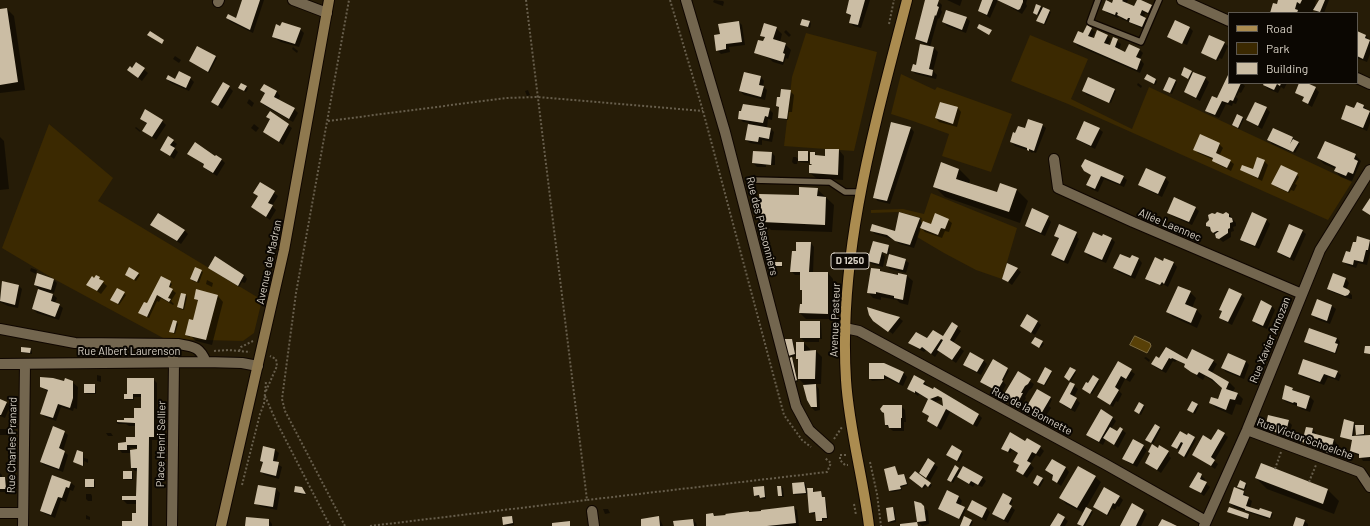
<!DOCTYPE html>
<meta charset="utf-8">
<style>
body{margin:0}
#map{position:relative;width:1370px;height:526px;overflow:hidden;background:#261c07;font-family:Barlow,sans-serif}
canvas{display:block}
.legend{position:absolute;left:1228px;top:12px;width:130px;height:72px;box-sizing:border-box;background:#0b0702;border:1px solid #5d5850;margin:0;padding:5px 7px;list-style:none;font-size:12px;color:#d8d1c5}
.legend li{display:flex;align-items:center;gap:8px;height:20px}
.legend b{width:20px;border:1px solid #5d5850}
</style>
<div id="map">
<canvas width="1370" height="526"></canvas>
<ul class="legend">
<li><b style="height:5px;background:#ab8c50"></b>Road</li>
<li><b style="height:11px;background:#3b2901"></b>Park</li>
<li><b style="height:11px;background:#cbbda4"></b>Building</li>
</ul>
</div>
<script>
const c = document.querySelector('canvas').getContext('2d');
c.lineJoin = 'round';
function fill(path, color) { c.fillStyle = color; c.fill(path, 'evenodd'); }
function strokePath(path, color, width, dash) { c.strokeStyle = color; c.lineWidth = width; c.lineCap = dash ? 'butt' : 'round'; c.setLineDash(dash || []); c.stroke(path); }
function write(font, color, halo, rows, align = 'center') {
  c.font = font + ' Barlow,sans-serif'; c.lineWidth = 4; c.setLineDash([]); c.textBaseline = 'middle'; c.strokeStyle = halo; c.fillStyle = color; for (const [text, x, y, turn = 0] of rows) {
    c.save(); c.translate(x, y); c.rotate((+turn || 0) * Math.PI / 180); c.textAlign = isNaN(turn) ? turn : align; if (halo) c.strokeText(text, 0, 0); c.fillText(text, 0, 0); c.restore();
  }
}
const green = new Path2D(`
 M806,33L877,52L854,151L784,146L792,77Z
 M1030,35L1088,59L1071,99L1132,129L1149,87L1352,182L1328,220L1068,104L1011,81Z
 M901,74L935,90L937,87L1012,114L991,172L942,156L949,134L913,121L891,114Z
 M49,124L113,178L98,201L262,300L254,333L243,341L165,339L54,279L2,248Z
 M931,193L1017,228L1002,279L976,270L944,253L917,237L922,218L899,212L871,213V210L903,209L924,214Z`);
const water = new Path2D(`
 M1135,336L1150,343L1151,346L1147,353L1130,345Z`);
const shadow = new Path2D(`
 M243,0H264L253,33L231,22L227,18L237,19Z
 M714,0L723,1L724,2L723,6L715,3L713,2Z
 M850,0H870L861,28L854,26L850,23L852,17L847,13Z
 M926,0L938,1L942,5L941,10L942,12L939,19L938,18L930,47L934,48L938,52L933,71L937,75L936,79L916,74L912,71L930,46L920,42L916,39Z
 M947,0H962L960,6Z
 M984,0H998L990,18L979,11Z
 M1001,0H1027L1026,4L1027,6L1022,14L1005,4Z
 M1115,0H1128L1126,4L1134,8L1138,0L1151,5L1155,9L1152,16L1145,13L1144,18L1149,22L1145,30L1122,19L1119,16L1118,18L1107,13L1103,9L1113,4Z
 M1279,0H1316L1315,5L1318,6L1319,0H1329L1324,13H1318L1314,9L1312,13H1271L1277,5Z
 M1041,7L1051,12L1045,25L1038,21L1040,16L1034,13Z
 M7,9L14,16L25,90L0,93V10Z
 M966,18L970,21L966,33L947,26L943,22Z
 M1176,21L1190,28L1193,31L1187,45L1171,38V40L1168,37Z
 M739,22L742,25L745,45L729,47L730,52L721,54L717,50L722,34Z
 M810,22L811,23L810,28L801,24Z
 M776,28L782,34L780,42L785,44L791,50L788,59L786,58L783,65L773,62L770,59L755,52L764,42L765,39L762,35Z
 M300,29L304,33L299,47L281,42L273,37Z
 M1091,29L1095,32L1092,38L1107,36L1111,39L1108,45L1110,46L1113,38L1121,44L1119,50L1126,53L1139,49L1143,53L1140,59L1144,64L1140,73L1078,46L1074,42Z
 M786,30L791,35L789,37L784,32Z
 M1357,32L1366,36L1370,41V54L1367,62L1357,58Z
 M1224,43L1228,46L1222,59L1219,58L1218,61L1202,53Z
 M293,47L298,51L297,53L292,49Z
 M213,55L217,58L209,73L194,64L190,60Z
 M175,56L181,60L179,63L173,59Z
 M136,63L148,73L142,81L129,71Z
 M1191,72L1193,74L1205,78L1209,82L1200,101L1189,95L1185,92L1191,80L1182,75Z
 M1229,76V83H1242L1245,86L1241,93L1239,92L1237,96L1233,94L1238,99L1236,104L1233,103L1232,106L1226,104L1219,118L1210,114L1206,110L1218,100Z
 M761,77L764,81L763,86L767,90L765,100L744,95L740,91Z
 M190,78L194,82L189,91L171,83L167,79L175,80Z
 M1170,78L1177,82L1172,94L1164,90Z
 M1145,79L1156,80L1157,82L1155,85Z
 M1138,83L1142,86L1141,88L1137,85Z
 M1265,83H1287L1284,89L1281,87L1278,93L1268,89L1264,85Z
 M1300,83H1305L1315,88L1319,92L1312,107L1307,104L1304,101L1305,98L1296,92Z
 M264,85L277,92L280,96L278,100L294,109L298,113L293,122L265,106L261,102L265,94L261,90Z
 M229,87L233,91L222,109L212,102Z
 M246,87L248,88L246,92L241,89Z
 M528,90L530,95L527,96L525,91Z
 M1114,90L1116,91L1111,103L1087,95L1083,91Z
 M790,91L794,95L792,112H789L788,120L780,119L779,117L780,108L777,106L780,98Z
 M249,99L254,103L252,107L247,103Z
 M1363,106L1367,109V111L1370,113V123L1367,131L1346,122L1342,118L1355,110Z
 M958,108L961,112L957,127L939,122L936,118Z
 M1266,108L1270,112L1262,129L1251,123L1247,120Z
 M769,109L773,113L772,120L768,119L767,128H770L774,132L772,142L762,140V145L750,143L746,140L749,123L743,122L739,118Z
 M270,113L292,128L283,145L264,132L271,120L268,117Z
 M1242,117L1244,119L1239,129L1233,125Z
 M141,119L162,121L166,125L156,140L143,131L147,124Z
 M892,123L911,128L914,132L890,204L878,201L874,198Z
 M254,124L259,128L256,132L251,128Z
 M1042,125L1046,128L1036,153L1033,152L1032,153L1030,151L1015,146L1011,142L1025,129Z
 M136,127L141,131L140,132L135,128Z
 M1099,129L1103,132L1095,149L1081,142L1077,139Z
 M1273,130L1293,138L1300,144L1295,153L1292,151L1291,152L1272,144L1269,140Z
 M0,137L4,141L9,189L0,190Z
 M173,141L177,144L174,148L178,152L174,159L161,149Z
 M1219,144L1223,148L1219,156L1230,161L1234,164L1231,171L1217,164L1214,160L1198,153L1195,149Z
 M839,150L844,156L843,180L816,178L810,173L814,153L818,156L826,157Z
 M808,152L809,154V163L800,162L798,160L797,164H794L792,162L793,157H796L799,160Z
 M772,153L775,156V165H766V167H757L753,163Z
 M189,154L215,158L221,159L225,163L217,176L207,170L204,167L205,165Z
 M1355,155L1361,161L1352,181L1341,177L1335,171L1336,169L1324,164L1318,158Z
 M1264,161L1268,165L1262,181L1241,170L1253,171Z
 M959,169L970,180L969,184L997,194L1017,190L1028,201L1020,223L945,197L934,186Z
 M1084,171L1123,177L1127,180L1124,187L1104,179L1098,192L1091,189L1088,185L1092,175Z
 M1295,173L1299,177L1295,184L1297,185L1294,191L1291,190L1289,193L1276,187L1272,183Z
 M1165,178L1169,182L1162,197L1143,188L1139,185Z
 M261,183L278,196L272,206L276,210L270,220L252,207L259,197L255,193Z
 M817,189L834,205L832,232L771,230L763,222Z
 M1195,208L1199,211L1192,225L1172,216L1168,212Z
 M1229,214L1236,223V226L1233,227L1234,231L1231,232V237L1223,242L1217,237L1207,225L1215,215Z
 M1253,214L1267,220L1270,224L1259,249L1245,243L1241,240Z
 M1048,218L1051,222L1045,236L1029,229L1026,226Z
 M919,219L923,224L932,225L948,220L952,223L949,232L945,231L942,238L925,232L921,228L914,248L900,244L892,239L875,234L871,230L896,232Z
 M1059,225L1078,235L1077,237L1079,239L1068,264L1056,259L1053,255L1059,240L1055,235Z
 M156,228L184,230L188,234L181,244Z
 M1302,231L1306,234L1294,261L1281,255L1278,251Z
 M1358,238L1370,241V253L1367,265L1358,263L1356,268L1347,265L1343,261L1356,244Z
 M1112,239L1115,242L1106,263L1089,256L1085,252Z
 M811,243L814,247L813,273H828L833,279V319H806L800,313L802,305L803,291L801,289V275H795L791,271L796,252Z
 M888,246L890,248L889,255L881,252L885,257L883,267L872,264L868,260Z
 M771,256L774,263H781L783,267H775V269L771,270L770,268Z
 M1132,256L1139,259L1142,263L1135,279L1118,272L1115,268L1131,259Z
 M905,260L909,263L906,273L890,269L887,265Z
 M1174,263L1177,267L1168,287L1163,284L1162,286L1155,283V284L1150,282L1146,279L1167,264Z
 M209,267L244,275L247,279L245,283L242,282L239,287L213,271Z
 M31,268L37,270L36,274L30,271Z
 M1017,269L1021,272L1012,285L1003,278Z
 M880,270L882,273L899,276V274L907,276L913,281L908,305L900,303L897,300L881,297V300L873,298L868,292Z
 M201,271L203,272L199,283L193,281L191,279Z
 M138,274L140,275L136,281L128,276Z
 M1334,275L1346,279L1349,283L1346,290L1352,295V299H1350L1332,292L1328,289Z
 M96,276L107,286L101,294L88,285L95,279Z
 M162,277L172,284L170,288L176,293L171,301L174,304L173,305L161,298L159,302L157,301L149,318L141,314L148,305Z
 M54,280L57,283L54,293L50,292L57,298L55,303L59,305L63,308L59,320L37,313L33,309L39,289L35,285Z
 M207,280L213,283L212,287L206,284Z
 M2,282L19,286L22,289L18,308L8,306L0,302Z
 M118,289L126,295L119,305L113,301Z
 M1190,292L1196,298L1192,308L1197,310L1202,316L1197,328L1173,317L1167,312Z
 M186,295L187,297L184,310L180,309L178,307Z
 M1241,295L1245,298L1232,325L1224,321L1220,318L1223,312L1220,310Z
 M218,296L223,302L212,345L196,341L190,335V337L187,336L186,334L194,322L199,302L195,298Z
 M1317,300L1332,306L1336,309L1330,324L1316,319L1312,315Z
 M1272,306L1275,310L1267,329L1257,325L1253,321Z
 M899,318L903,321L892,335L893,334L874,321Z
 M1037,321L1041,325L1035,335L1021,326Z
 M177,322L178,324L175,334L170,332Z
 M801,322H820L821,323L822,339H819V342H805L801,338Z
 M952,324L961,331L953,343L964,351L956,363L939,351L935,357L926,350L924,352L913,346L910,343L943,338Z
 M1036,338L1044,344L1041,348L1034,344Z
 M1337,338L1340,342L1336,354L1309,345L1306,342Z
 M792,340L793,341L796,356L791,357L789,355Z
 M797,343H804L810,349V352L816,351L822,357L821,384H815L819,389L820,410L815,411L811,407L806,386L799,379V361L797,359Z
 M30,349L32,351V354L24,353L22,352Z
 M1166,349L1187,360L1213,361L1217,364L1212,373L1229,382L1235,388L1233,392L1238,394L1243,399L1241,405L1236,404L1232,415L1216,408L1210,402L1218,401L1223,388L1205,376L1203,380L1198,377L1186,365L1177,360L1175,362L1173,361L1166,373L1156,368L1152,364L1159,359Z
 M971,353L984,361L987,364L981,375L968,368L965,364Z
 M1146,357L1150,360L1149,362L1144,358Z
 M792,358L793,359L798,382H797L795,381Z
 M1246,361L1249,365L1244,379L1226,372L1222,368Z
 M1118,362L1135,374L1130,382L1125,379L1119,391L1122,394L1118,402L1116,401L1113,407L1103,400Z
 M870,364L889,366L904,373L907,377L903,386L888,379H885V380L872,381L870,379Z
 M1007,369L1009,371L1003,381L1006,385L1001,394L985,385L982,381Z
 M1075,371L1076,373L1070,383L1071,381L1067,379Z
 M1051,372L1052,373L1045,386L1040,383Z
 M1337,372L1341,375L1339,381L1328,377L1324,385L1302,377L1299,374Z
 M1018,373L1034,384L1032,388L1029,390L1025,397L1026,398L1021,407L1004,396Z
 M97,375L101,376V382L97,381Z
 M914,377L924,382L928,386L927,387L979,415L982,418L977,427L950,412L941,430L932,424L928,421L930,417L923,412L929,400L919,394L918,396L909,389ZM936,395H939L943,400L945,408L934,402L941,400Z
 M153,379L157,383V440H152V526H123L133,522L137,515V504H127L123,500L137,497L138,471H135L132,468L131,453H122L119,449L136,438V426H129L126,424H118L116,422L125,421L135,419L142,409V397H134V400H126L125,398ZM130,448H138V450L130,451Z
 M1098,380L1100,381L1092,394L1085,390Z
 M72,382L78,387L77,409L74,408L73,411L61,407L56,421L45,417L41,413L49,393L41,386Z
 M1070,383L1078,389L1074,397L1080,403L1075,412L1064,406L1060,402Z
 M95,385L96,387V394H87L85,393Z
 M1292,389L1296,392L1310,397L1314,401L1310,412L1301,409L1298,405L1297,406L1286,402L1283,399Z
 M1037,390L1052,399L1049,406L1051,408L1045,417L1032,410L1028,406Z
 M0,400L7,403L10,406L5,418L0,416Z
 M1143,405L1145,407L1141,415L1136,412Z
 M1197,405L1199,406L1195,414L1190,411Z
 M901,406L905,410L906,422H904V431H893L886,425Z
 M1112,417L1116,421L1111,429L1117,432L1120,428L1126,433L1118,448L1106,439L1103,445L1092,439L1088,435Z
 M1288,421L1292,425L1288,439L1270,431L1266,427Z
 M1354,423L1355,425L1354,437H1359L1357,434L1363,426L1365,427V436H1370V461H1363L1360,456L1355,454L1351,450L1353,441L1341,436Z
 M1156,425L1161,429L1153,444L1148,441Z
 M0,429H6L7,431V435H0Z
 M1312,429L1316,433L1315,435L1334,440L1337,444L1334,456L1324,453L1321,449L1307,446L1303,442Z
 M64,432L68,435L63,451L68,455L63,472L44,465L41,462Z
 M106,433H111L113,436H108Z
 M1224,434L1228,437L1214,461L1218,464L1215,469L1197,457L1212,442Z
 M1187,436L1196,440L1186,458L1181,454L1180,451L1174,447Z
 M1025,442L1040,447L1044,451L1040,457L1036,455L1030,464L1034,468L1027,478L1017,471L1020,466L1015,462L1019,454L1012,450L1010,453L1004,450Z
 M1143,446L1147,450L1137,467L1127,462L1124,458Z
 M264,447L275,450L279,453L276,463L282,467L279,479L265,475L261,472L263,463L261,461Z
 M952,447L963,454L959,462L949,456Z
 M1168,452L1170,454L1169,456L1171,458L1161,473L1146,463Z
 M83,453L84,458L88,459V463L84,461V466L74,462Z
 M928,460L938,467L930,481L924,476Z
 M1052,461L1066,468L1069,472L1061,486L1053,480V476L1047,470Z
 M895,467L898,476L904,475L905,476L908,485L901,487L902,490L892,492L890,491Z
 M959,469L961,471L982,477L986,481L982,487L975,484L973,487L962,480L957,476L953,483L950,481Z
 M132,472L133,473V480H126L124,479Z
 M915,472L932,485L930,488L927,485L924,489L912,480Z
 M0,473L2,475V478H5L9,482V492H0Z
 M1198,473L1205,479L1204,482L1210,487L1204,496L1191,487Z
 M53,476L71,483L75,486L73,491L70,490L66,502L61,500L55,518L45,514L41,511Z
 M1095,477L1101,482L1086,508L1093,512L1085,526H1082L1080,525L1084,513L1066,504L1061,498Z
 M1256,478L1312,484L1328,490L1339,501L1334,514L1267,489Z
 M1042,479L1044,480L1040,487L1036,484Z
 M93,480L95,481V488H88L86,487Z
 M804,483L806,484V490L813,489L814,493L820,492L823,498L826,499L828,519L823,520V522H818L817,521L816,513L812,514L810,512L808,494L795,495L794,493Z
 M1245,484L1247,485L1245,490L1238,487Z
 M258,486L276,489L280,493L277,510L262,507L255,503Z
 M763,487L765,489L766,499H762L760,496L757,497L755,495Z
 M781,487L783,488L784,497H781L779,495Z
 M302,488L304,490L306,495L296,493L295,492Z
 M1243,492L1247,496L1246,497L1252,501L1250,508L1260,511L1271,513L1273,514L1271,519L1269,518L1268,519L1234,507L1230,503Z
 M86,494H91L92,496V501H88L86,499Z
 M1119,496L1123,500L1119,507L1117,506L1115,510L1112,508L1108,516L1094,507Z
 M959,497L962,501L960,506L966,510L961,520L943,512L939,509Z
 M1011,499L1013,501L1010,506L1015,510L1008,523L997,517L993,513Z
 M973,501L987,509L990,512L986,521L972,513L968,510Z
 M920,504L928,511L929,524L922,526L918,522Z
 M1132,505L1144,511L1147,514L1141,526H1121Z
 M793,507L797,510L799,526H709L713,514L716,517Z
 M893,508L895,510L896,522L890,523L889,521Z
 M1229,508L1249,515L1250,517L1249,520L1230,513L1228,511Z
 M603,509H608L610,513L605,514Z
 M86,515L90,517V520L86,519Z
 M511,517L513,518L514,525L505,526L504,524Z
 M659,517L663,526H642Z
 M1064,518L1068,521L1065,526H1051Z
 M269,520L272,524V526H246Z
 M693,520L696,523L697,526H675Z
 M971,521L973,522L971,526H961Z
 M1304,521L1308,524V526H1294Z`);
const building = new Path2D(`
 M242,0H260L250,30L226,18L228,14L236,18Z
 M849,0H865L858,25L849,23L851,15L846,13Z
 M925,0H939L937,6L939,7L936,16L935,15L927,43L915,39Z
 M982,0H993L987,15L978,11Z
 M997,0H1023V2L1020,9L1018,10Z
 M1106,0L1112,3L1113,0H1123L1122,1L1134,6L1137,0H1141L1152,5L1148,13L1142,10L1140,15L1146,18L1142,27L1129,22L1130,18H1128L1127,20L1117,15L1118,13L1116,12L1115,15L1102,10Z
 M1278,0H1302L1300,4L1297,2L1295,9L1298,10L1297,13H1270L1273,3L1277,4Z
 M1319,0H1325L1320,12L1313,10Z
 M1036,4L1041,6L1037,15L1033,13Z
 M1043,7L1050,10L1044,24L1036,21Z
 M7,8L18,82L0,85V9Z
 M946,10L967,17L962,30L942,22Z
 M802,19L810,21L808,27L800,25Z
 M1175,20L1190,27L1182,44L1167,37Z
 M739,21L742,42L726,44V49L716,51L714,35L720,34L718,24Z
 M282,22L301,28L295,44L272,37L276,24L280,26Z
 M764,23L777,27L773,39L786,43L783,53L785,54L783,62L754,53L758,40L763,41L765,37L760,36Z
 M979,24L992,30L989,35L977,28Z
 M1087,25L1092,28L1088,36L1094,38L1097,30L1108,35L1104,43L1110,45L1113,37L1118,39L1115,47L1125,52L1129,44L1140,49L1136,57L1141,59L1137,70L1073,42L1078,31L1083,33Z
 M150,31L164,40L162,44L147,35Z
 M1357,31L1366,35L1365,38L1370,40L1363,59L1357,56Z
 M1209,35L1225,42L1216,60L1201,53Z
 M920,44L934,47L929,69L933,70L932,76L911,71L913,64L916,65Z
 M197,46L216,56L208,72L189,61Z
 M136,62L145,68L138,78L127,70L130,66L132,68Z
 M1184,67L1192,71L1188,79L1181,75Z
 M179,71L191,77L186,88L166,79L168,75L175,79Z
 M744,72L761,76L759,85L764,86L761,97L739,91Z
 M1193,72L1206,77L1196,98L1184,92Z
 M1147,74L1156,79L1154,84L1144,79Z
 M1228,75H1229V83H1241L1233,101L1230,100L1228,103L1222,101L1215,115L1205,111L1212,96L1217,98Z
 M1088,77L1115,89L1109,103L1082,91Z
 M1169,77L1176,80L1170,93L1163,90Z
 M223,82L230,86L218,106L211,102Z
 M241,83L247,86L244,91L238,88Z
 M1264,83H1281L1280,86L1277,84L1274,90L1263,85Z
 M1299,83H1307L1316,87L1308,104L1302,101L1304,97L1295,93Z
 M264,84L277,91L274,97L295,108L289,119L260,102L265,93L260,90Z
 M781,89L791,90L787,119L778,118L779,107L776,106L777,97H780Z
 M940,102L958,107L953,124L935,118Z
 M1255,102L1267,107L1258,126L1246,120Z
 M1357,102L1364,105L1363,108L1370,111L1363,128L1341,119L1346,105L1354,108Z
 M743,104L770,108L768,117L765,116L763,123L738,119L739,111H741Z
 M145,109L163,120L152,137L142,131L147,123L140,119Z
 M270,111L289,124L279,142L263,132L270,119L266,117Z
 M1237,114L1243,117L1238,128L1232,125Z
 M1028,119L1043,124L1034,151L1029,149V151L1027,150V148L1010,142L1013,132L1015,133L1018,126L1025,128Z
 M1084,121L1100,128L1091,146L1076,139Z
 M891,122L911,127L887,201L873,198Z
 M748,124L771,128L769,139L759,137L758,142L745,140Z
 M1273,128L1293,137L1290,144L1293,139L1299,142L1293,152L1267,140Z
 M1200,134L1220,143L1216,153L1231,160L1227,168L1212,161L1213,158L1193,150Z
 M168,136L174,140L170,145L175,148L170,156L160,150Z
 M1325,141L1356,154L1354,159L1358,161L1353,174L1348,172L1346,176L1334,171L1336,167L1317,158Z
 M195,142L215,156L216,155L222,159L213,173L203,167L204,164L187,154Z
 M825,149H839L838,175L809,173V165H811L812,164H810V152H815V155L825,156Z
 M753,151L772,152L771,165L752,163Z
 M798,151H808V161H798Z
 M1257,157L1265,160L1258,178L1240,170L1242,165L1253,169Z
 M1085,159L1124,176L1120,184L1101,176L1095,189L1086,185L1091,175L1084,171L1081,166Z
 M941,162L959,169L956,179L997,192L1000,183L1017,189L1009,212L933,187Z
 M1281,165L1298,173L1288,192L1271,184Z
 M1146,168L1166,177L1158,194L1138,185Z
 M260,182L275,191L268,203L273,205L266,217L251,207L258,196L253,193Z
 M799,187L818,188L817,196L826,197L825,225L762,222L759,194L799,195Z
 M1174,197L1196,207L1189,222L1167,213Z
 M1370,198V215L1362,210Z
 M1032,208L1049,216L1041,233L1025,226Z
 M899,212L920,218L910,245L895,241L887,235L870,231L872,224L895,231Z
 M1217,212L1223,214L1226,212L1229,214V217L1232,218L1233,222L1230,223V228L1228,229V233L1219,239L1216,238L1215,234L1219,231H1217L1213,233L1211,231L1210,227L1206,226V223L1209,220L1208,215L1212,213L1215,214Z
 M1252,212L1267,219L1255,246L1240,240Z
 M158,213L185,230L177,241L150,225Z
 M935,213L949,219L945,229L941,228L938,235L920,228L923,221L931,224Z
 M1059,224L1077,232L1064,261L1051,255L1059,238L1054,236Z
 M1289,224L1303,230L1290,258L1277,252Z
 M1093,232L1102,236L1103,234L1112,238L1102,260L1084,252Z
 M1357,236L1370,240L1368,250H1366L1363,262L1354,260L1353,265L1342,262L1346,251L1350,252L1353,242H1356Z
 M873,241L889,245L887,254L882,252L879,264L867,261Z
 M796,242H811L809,272H828V314L799,313L800,304H802V290H800V272H790L792,251H796Z
 M889,254L906,259L903,270L886,266Z
 M1120,254L1130,258L1132,255L1139,258L1131,276L1113,268Z
 M772,255L773,262H782V266H774V268L769,269L767,256Z
 M215,256L244,275L238,286L208,268Z
 M1155,257L1163,261L1164,258L1174,262L1164,284L1162,282L1160,285L1145,279Z
 M1007,263L1018,268L1008,282L1002,279Z
 M129,267L139,273L134,280L125,275Z
 M195,267L202,270L197,282L190,279Z
 M871,268L880,269V271L898,275V273L907,275L903,300L894,298V296L876,292V294L867,293Z
 M37,273L54,279L51,290L34,285Z
 M1333,273L1346,278L1343,287L1349,290L1350,292L1348,295L1345,296L1327,289Z
 M96,275L100,277L99,279L104,281L97,291L86,285L92,276L94,278Z
 M161,276L171,281L169,287L173,289L168,298L171,299L169,302L157,295L147,317L138,313L144,302L147,303Z
 M2,281L19,285L15,305L0,301Z
 M1178,286L1191,291L1185,304L1197,309L1191,323L1166,312Z
 M117,288L125,292L118,304L110,300Z
 M1229,288L1242,294L1228,322L1219,318L1222,311L1219,310Z
 M38,289L53,294L51,301L60,304L55,317L32,309Z
 M196,289L218,295L206,340L185,335L189,319L193,320L198,300L194,299Z
 M181,293L186,294L183,309L177,307Z
 M1317,299L1332,305L1327,321L1311,315Z
 M1261,300L1272,306L1263,326L1252,321Z
 M867,307L886,313L900,317L888,332L873,321L869,315Z
 M1027,314L1038,321L1031,333L1020,326Z
 M173,320L177,321L174,333L169,332Z
 M800,321H820V338H800Z
 M952,322L958,326L950,340L961,347L952,360L937,350L943,340L941,339L931,354L922,347L920,349L908,343L916,332L927,338L933,330L943,336Z
 M1309,328L1337,338L1335,343L1338,344L1335,353L1304,342Z
 M1035,337L1043,341L1039,348L1031,343Z
 M784,339H792L795,354L788,356Z
 M796,342H804V351L816,350L815,379H798V359H796Z
 M1365,346H1370V354L1364,353Z
 M21,347L31,348L30,353L21,352Z
 M1166,347L1187,359L1192,349L1214,360L1208,370L1229,382L1226,389L1238,393L1235,400L1230,399L1226,410L1209,403L1211,397L1218,399L1222,388L1212,379L1199,372L1197,375L1191,372L1184,367L1185,364L1172,358L1171,359L1169,358L1162,370L1151,364L1156,356L1159,358Z
 M970,352L984,360L977,372L963,365Z
 M1228,353L1246,361L1240,376L1221,368Z
 M792,357L797,380L794,382L789,358Z
 M993,359L1008,368L1002,380L1003,381L997,391L980,382Z
 M1303,359L1338,371L1335,378L1324,374L1320,382L1298,374Z
 M1118,361L1132,369L1126,379L1121,376L1115,387L1119,390L1110,405L1097,397Z
 M869,363H884L904,372L899,383L884,375V379H869Z
 M1045,367L1052,371L1044,385L1037,382Z
 M1070,367L1076,370L1069,381L1064,377Z
 M1018,371L1031,379L1028,384L1025,386L1021,393H1023L1017,404L1003,396Z
 M914,375L925,381L923,384L933,389L934,387L979,414L973,425L946,409L937,427L927,421L929,416L922,412L928,399L915,391V393L907,389ZM938,396L942,398L943,406L930,399Z
 M1093,375L1099,379L1090,394L1082,389L1086,382L1088,383Z
 M40,377L53,378L64,381L65,378L73,381V398L70,408L58,404L53,418L40,414L48,390L40,387Z
 M127,378H154V437H149L148,526H122V521H132V513H136V500H122V496H136L137,468H131L130,450L137,449V445H127V450H118V443L126,442V437H135V423L117,422V420H124V418H134V408H141V394H133V399H124V394H127Z
 M1070,382L1075,384L1070,394L1077,398L1071,409L1059,402Z
 M84,384H95V393H84Z
 M816,384L817,407H811L807,400L803,385Z
 M1285,385L1293,388L1292,390L1310,396L1306,409L1297,406V403L1294,402L1293,403L1282,399Z
 M1037,389L1051,397L1041,414L1027,406Z
 M0,399L7,402L1,415H0Z
 M1192,401L1198,404L1193,413L1187,410Z
 M1139,402L1144,405L1139,414L1134,411Z
 M883,405H902V418H901V428H889L888,425H885L884,413L882,412L880,409Z
 M1101,409L1113,417L1099,442L1086,435Z
 M1268,415L1289,420L1285,436L1265,428Z
 M1344,419L1354,422L1352,436L1370,435V457L1359,458V454L1350,451L1352,440L1340,437Z
 M1155,424L1160,427L1151,443L1145,440Z
 M1355,425H1364V434L1356,435Z
 M53,426L65,431L59,448L65,451L59,469L40,462Z
 M1110,427L1117,431L1120,427L1123,429L1114,445L1103,438Z
 M1306,427L1313,428L1312,433L1334,439L1330,454L1320,449V447L1302,442Z
 M1218,429L1225,433L1211,457L1215,460L1211,466L1192,455L1203,435L1211,440Z
 M1180,431L1187,435L1188,433L1195,437L1184,457L1178,453L1183,443L1181,442L1177,449L1171,446Z
 M1010,432L1025,441L1027,438L1041,446L1036,454L1032,452L1027,461L1031,463L1023,475L1016,471L1019,465L1013,462L1018,453L1010,448L1008,452L1001,449Z
 M1133,439L1144,445L1133,464L1122,459Z
 M1152,444L1158,448L1159,445L1169,451L1157,470L1145,463L1150,453L1148,452Z
 M952,445L962,451L957,461L946,455Z
 M263,446L275,449L273,461L279,462L276,476L260,472L263,462L260,461Z
 M77,450L83,452V466L73,462Z
 M928,458L935,463L926,478L919,473Z
 M1052,459L1066,467L1057,483L1052,480L1053,475L1045,470Z
 M1261,463L1328,489L1323,504L1255,478Z
 M955,465L959,468L951,482L947,480Z
 M895,466L898,475L904,474L907,484L900,486L901,489L889,491L884,469Z
 M963,466L983,477L978,485L971,481L969,484L957,477Z
 M1078,466L1096,476L1077,508L1059,498Z
 M123,471H132V479H123Z
 M915,471L931,483L928,487L925,484L922,488L909,478Z
 M1198,472L1202,474L1200,479L1207,482L1201,493L1189,487Z
 M52,475L71,482L69,488L66,487L62,498L58,497L51,515L40,511Z
 M1037,475L1043,478L1038,486L1033,483Z
 M0,477H5L6,489H0Z
 M85,479H94V487H85Z
 M1240,480L1246,483L1244,489L1237,487Z
 M804,482L806,493L793,494L792,483Z
 M258,485L276,488L273,507L254,504Z
 M295,486L302,487L306,494L294,492Z
 M764,486L765,497L760,498L759,495L754,496L753,487Z
 M777,486H781L782,496H778Z
 M1104,487L1120,496L1115,504L1113,503L1107,515L1093,507Z
 M1234,487L1244,491L1243,495L1249,497L1246,506L1259,510L1260,508L1272,512L1270,518L1245,510V509L1229,503Z
 M807,488H813V492L821,491L822,497H825L827,518H822V521H816L815,512L809,513Z
 M947,490L959,496L956,503L965,507L959,519L938,509Z
 M1003,493L1012,498L1009,504L1012,506L1004,520L992,514Z
 M972,500L987,508L982,518L967,510Z
 M914,501L921,503L924,506L926,521L917,522L918,526H900V524L917,522Z
 M1132,503L1144,510L1136,526H1120Z
 M794,506L796,523L767,526H706V514L713,513L714,516L726,515L725,514L749,511V512L761,511V510Z
 M893,507L895,520L888,522L886,508Z
 M1086,507L1092,510L1083,526H1082L1077,524Z
 M1229,507L1249,514L1248,519L1227,512Z
 M1058,513L1065,517L1060,526H1050Z
 M512,516L513,523L503,525L502,517Z
 M659,516L660,526H641V519Z
 M964,516L972,520L969,526H960Z
 M246,517L269,519V526H245Z
 M1296,517L1305,520L1303,526H1293Z
 M693,519L694,526H674L673,521Z
 M1162,519L1171,523L1177,526H1158Z
 M570,521V526H552V523Z`);
const path = new Path2D(`
 M526,0L587,500L827,472L831,463L825,458
 M670,0L703,111L784,415L802,440L811,447
 M889,24L894,0
 M328,121L506,98L538,97L703,111
 M214,351L228,350L250,352
 M239,351L241,347L253,341
 M266,391L277,366L276,359L270,356
 M265,396L276,421L330,526
 M834,439L842,427
 M846,455H840V460L845,465H848
 M870,462L877,494L881,526
 M1275,469L1281,452
 M1309,482L1316,465
 M242,485L260,414L264,404L266,382H264
 M854,504L856,515
 M345,526L285,411L282,399L296,293L349,0
 M370,526L587,500`);
const service = new Path2D(`
 M1098,0L1090,22L1141,42L1159,0
 M752,180L830,182L845,192H861`);
const minor = new Path2D(`
 M293,0L327,13
 M686,0L725,132L796,406L809,430L829,448
 M1182,0L1229,21
 M218,2L219,0
 M1357,78L1370,84
 M1054,159L1058,188L1133,222L1302,294
 M845,328L859,331L1105,464L1206,521
 M0,329L75,343L178,344C194,347 199,346 206,362
 M160,344L172,352L174,363L172,526
 M0,364L206,362L242,363L258,366
 M1247,430L1360,472L1370,487
 M592,511L594,526
 M0,513H23
 M23,526L25,364
 M1204,526L1247,430L1320,250L1370,170`);
const secondary = new Path2D(`
 M221,526L284,250L329,0`);
const primary = new Path2D(`
 M869,526C863,477 849,429 846,380C838,251 875,124 907,0`);
const shields = [
 [850,261,38]
];
const shieldNames = [
 ["D 1250",850,261]
];
const streetNames = [
 ["Allée Laennec",1170,225,23],
 ["Rue des Poissonniers",762,226,76],
 ["Avenue de Madran",269,262,-78],
 ["Avenue Pasteur",835,320,-88],
 ["Rue Xavier Arnozan",1270,340,-68],
 ["Rue Albert Laurenson",129,351],
 ["Rue de la Bonnette",1032,411,28],
 ["Rue Victor Schoelche",1305,439,20],
 ["Place Henri Sellier",161,444,-89],
 ["Rue Charles Pranard",12,445,-89]
];
fill(green, '#3b2901');
fill(water, '#584007');
strokePath(water, '#7e6c40', 1);
fill(shadow, '#0007');
fill(building, '#cbbda4');
strokePath(service, '#0f0600', 8);
strokePath(minor, '#0f0600', 12);
strokePath(secondary, '#0f0600', 12);
strokePath(primary, '#0f0600', 12);
strokePath(path, '#675e4c', 2, [2, 2]);
strokePath(service, '#73664f', 5.5);
strokePath(minor, '#73664f', 10);
strokePath(secondary, '#8f794f', 10);
strokePath(primary, '#ab8c50', 10);
for (const [x, y, w] of shields) { const box = new Path2D(); box.roundRect(x - w / 2, y - 8, w, 16, 3); c.fillStyle = '#0b0702'; c.fill(box); strokePath(box, '#d8d1c5', 1); }
write('bold 10px', '#d8d1c5', null, shieldNames);
write('11px', '#d8d1c5', '#0b0702', streetNames);
</script>
